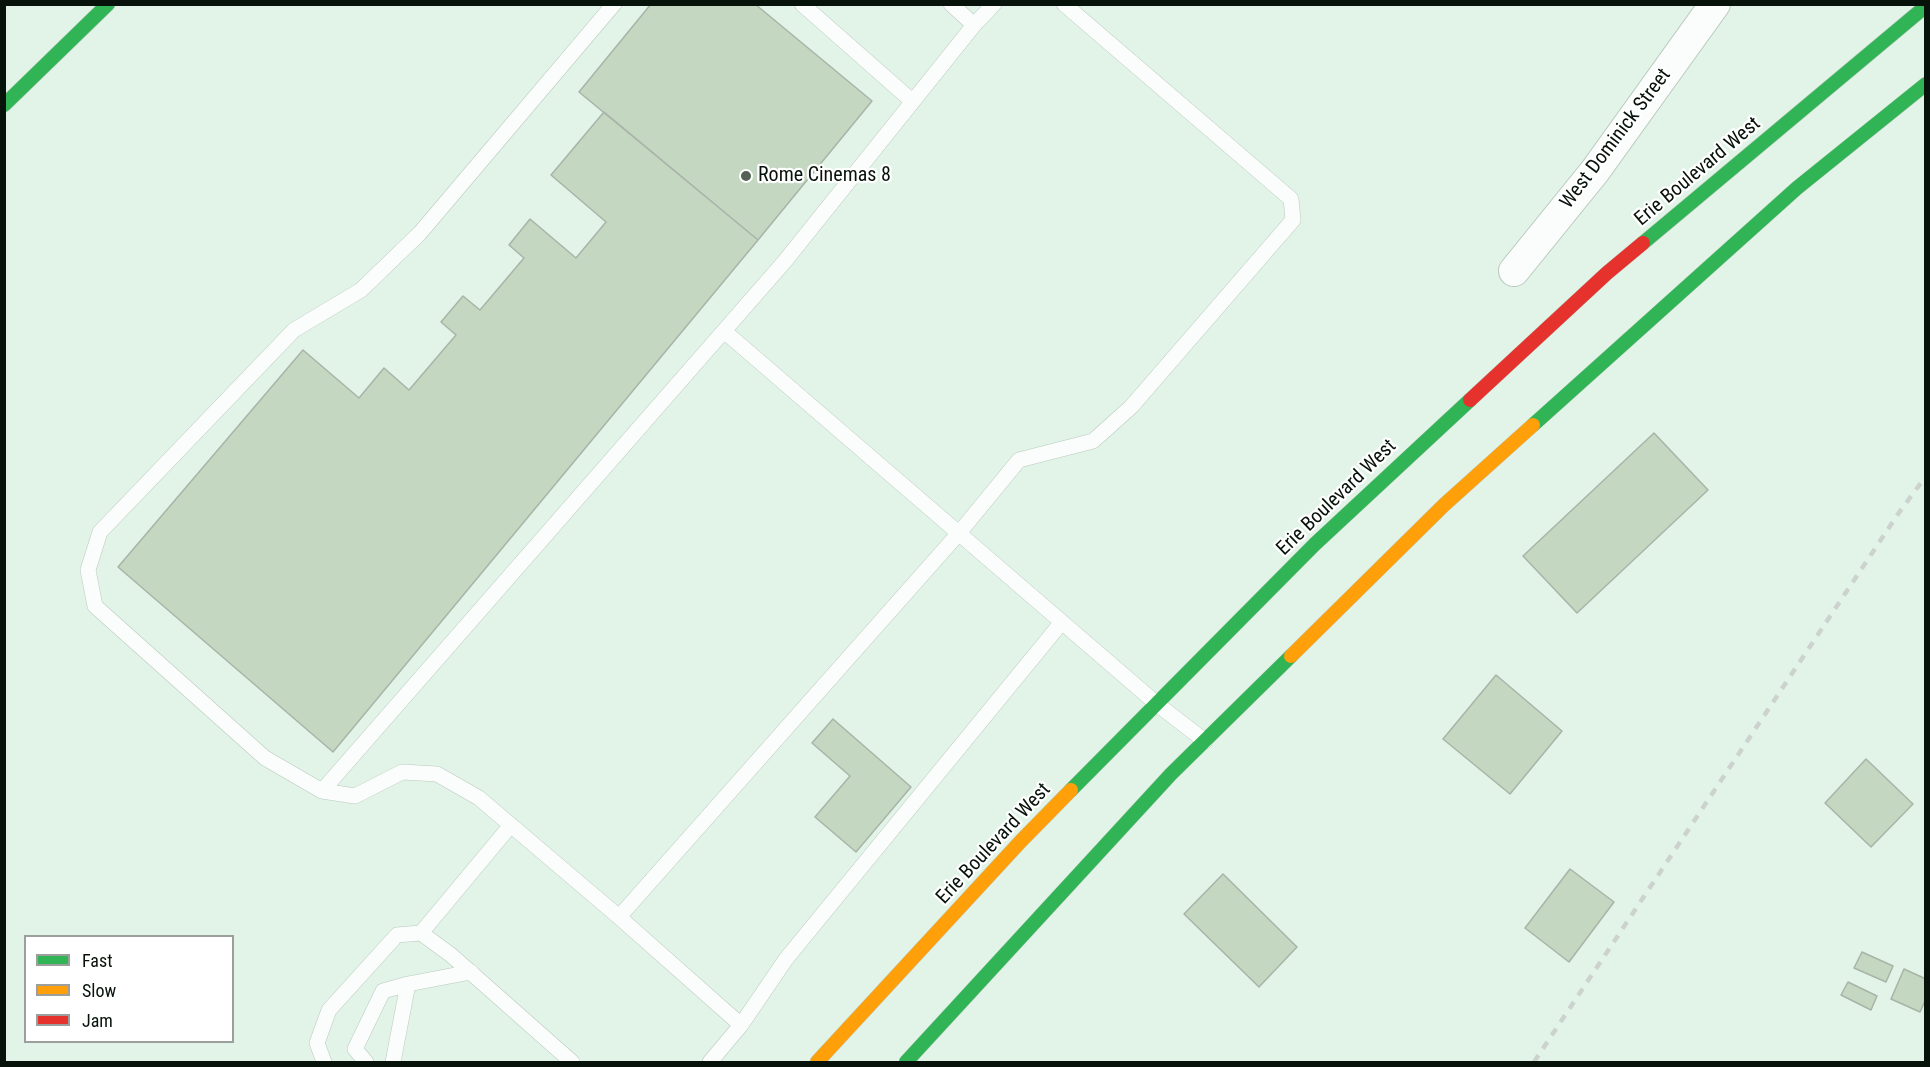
<!DOCTYPE html>
<style>
body{margin:0}
#map{position:relative;width:1930px;height:1067px;overflow:hidden;background:#e1f4e7;font-family:"Roboto Condensed",sans-serif}
canvas{display:block}
.frame{position:absolute;inset:0;border:6px solid #06120a;pointer-events:none}
.legend{position:absolute;left:24px;top:935px;width:210px;height:108px;box-sizing:border-box;background:#fff;border:2px solid #9ba09d;margin:0;padding:8px 10px;list-style:none;font-size:18px;color:#06120a}
.legend li{display:flex;align-items:center;gap:12px;height:30px}
.legend b{width:30px;border:2px solid #9ba09d}
</style>
<div id="map">
<canvas width="1930" height="1067"></canvas>
<div class="frame"></div>
<ul class="legend">
<li><b style="height:8px;background:#30b455"></b>Fast</li>
<li><b style="height:8px;background:#ff9f0a"></b>Slow</li>
<li><b style="height:8px;background:#e5322d"></b>Jam</li>
</ul>
</div>
<script>
const c = document.querySelector('canvas').getContext('2d');
c.lineJoin = 'round';
function fill(path, color) { c.fillStyle = color; c.fill(path, 'evenodd'); }
function strokePath(path, color, width, dash) { c.strokeStyle = color; c.lineWidth = width; c.lineCap = dash ? 'butt' : 'round'; c.setLineDash(dash || []); c.stroke(path); }
function write(font, color, halo, rows, align = 'center') {
  c.font = font + ' "Roboto Condensed",sans-serif'; c.lineWidth = 4.5; c.setLineDash([]); c.textBaseline = 'middle'; c.strokeStyle = halo; c.fillStyle = color; for (const [text, x, y, turn = 0] of rows) {
    c.save(); c.translate(x, y); c.rotate((+turn || 0) * Math.PI / 180); c.textAlign = isNaN(turn) ? turn : align; if (halo) c.strokeText(text, 0, 0); c.fillText(text, 0, 0); c.restore();
  }
}
const building = new Path2D(`
 M651,4H755L872,101L758,240L579,92Z
 M604,112L758,240L333,752L118,567L303,350L359,398L384,368L409,390L456,335L441,322L463,296L480,310L524,258L509,245L530,219L576,258L606,222L551,175Z
 M1654,433L1708,490L1577,613L1523,556Z
 M1496,675L1562,731L1510,794L1443,739Z
 M833,719L911,787L856,852L815,817L850,776L812,743Z
 M1866,759L1913,804L1871,847L1825,803Z
 M1570,869L1614,902L1569,962L1525,928Z
 M1223,874L1297,947L1259,987L1184,914Z
 M1862,952L1893,966L1886,982L1854,968Z
 M1904,969L1926,979V999L1920,1012L1891,999Z
 M1848,982L1877,996L1871,1010L1841,995Z`);
const lane = new Path2D(`
 M614,4L420,233L361,290L294,330L100,532L88,570L95,606L265,758L322,791L355,796L402,772L437,774L479,798L619,917L741,1025
 M802,4L912,101
 M951,4L974,25
 M724,331L1157,704L1205,741
 M322,791L785,261L974,25L994,4
 M619,917L959,533L1019,460L1093,441L1131,407L1293,220L1291,199L1064,4
 M421,933L511,825
 M324,1062L317,1043L329,1010L397,935L421,933L451,955L572,1062
 M366,1062L355,1049L383,991L408,984
 M393,1062L408,984L471,972
 M710,1062L741,1025L786,959L1062,622`);
const street = new Path2D(`
 M1514,271L1595,171L1715,4`);
const fast = new Path2D(`
 M4,105L108,4
 M1643,243L1926,6
 M1533,425L1797,188L1926,84
 M1071,790L1315,544L1470,400
 M906,1062L1171,774L1291,656`);
const slow = new Path2D(`
 M1291,656L1444,505L1533,425
 M817,1062L1021,841L1071,790`);
const jam = new Path2D(`
 M1470,400L1607,273L1643,243`);
const rail = new Path2D(`
 M1534,1062L1898,514L1926,476`);
const markers = [
 [746,176,6,"#536157"]
];
const streetNames = [
 ["West Dominick Street",1616,139,-53],
 ["Erie Boulevard West",1698,172,-40],
 ["Erie Boulevard West",1337,498,-44],
 ["Erie Boulevard West",994,844,-47]
];
const poiNames = [
 ["Rome Cinemas 8",758,176]
];
fill(building, '#c4d7c1');
strokePath(building, '#a8b4a8', 1.5);
strokePath(lane, '#bac9bf', 16);
strokePath(street, '#bac9bf', 32);
strokePath(fast, '#bac9bf', 15);
strokePath(slow, '#bac9bf', 15);
strokePath(jam, '#bac9bf', 15);
strokePath(lane, '#fafdfb', 15);
strokePath(street, '#fafdfb', 30);
strokePath(fast, '#30b455', 14);
strokePath(slow, '#ff9f0a', 14);
strokePath(jam, '#e5322d', 14);
strokePath(rail, '#ccd2ce', 4.5, [8, 8]);
for (const [x, y, r, color] of markers) { const dot = new Path2D(); dot.arc(x, y, r, 0, 2 * Math.PI); c.fillStyle = color; c.fill(dot); strokePath(dot, '#fff', 2); }
write('20px', '#06120a', '#fff', streetNames);
write('20px', '#06120a', '#fff', poiNames, 'left');
</script>
